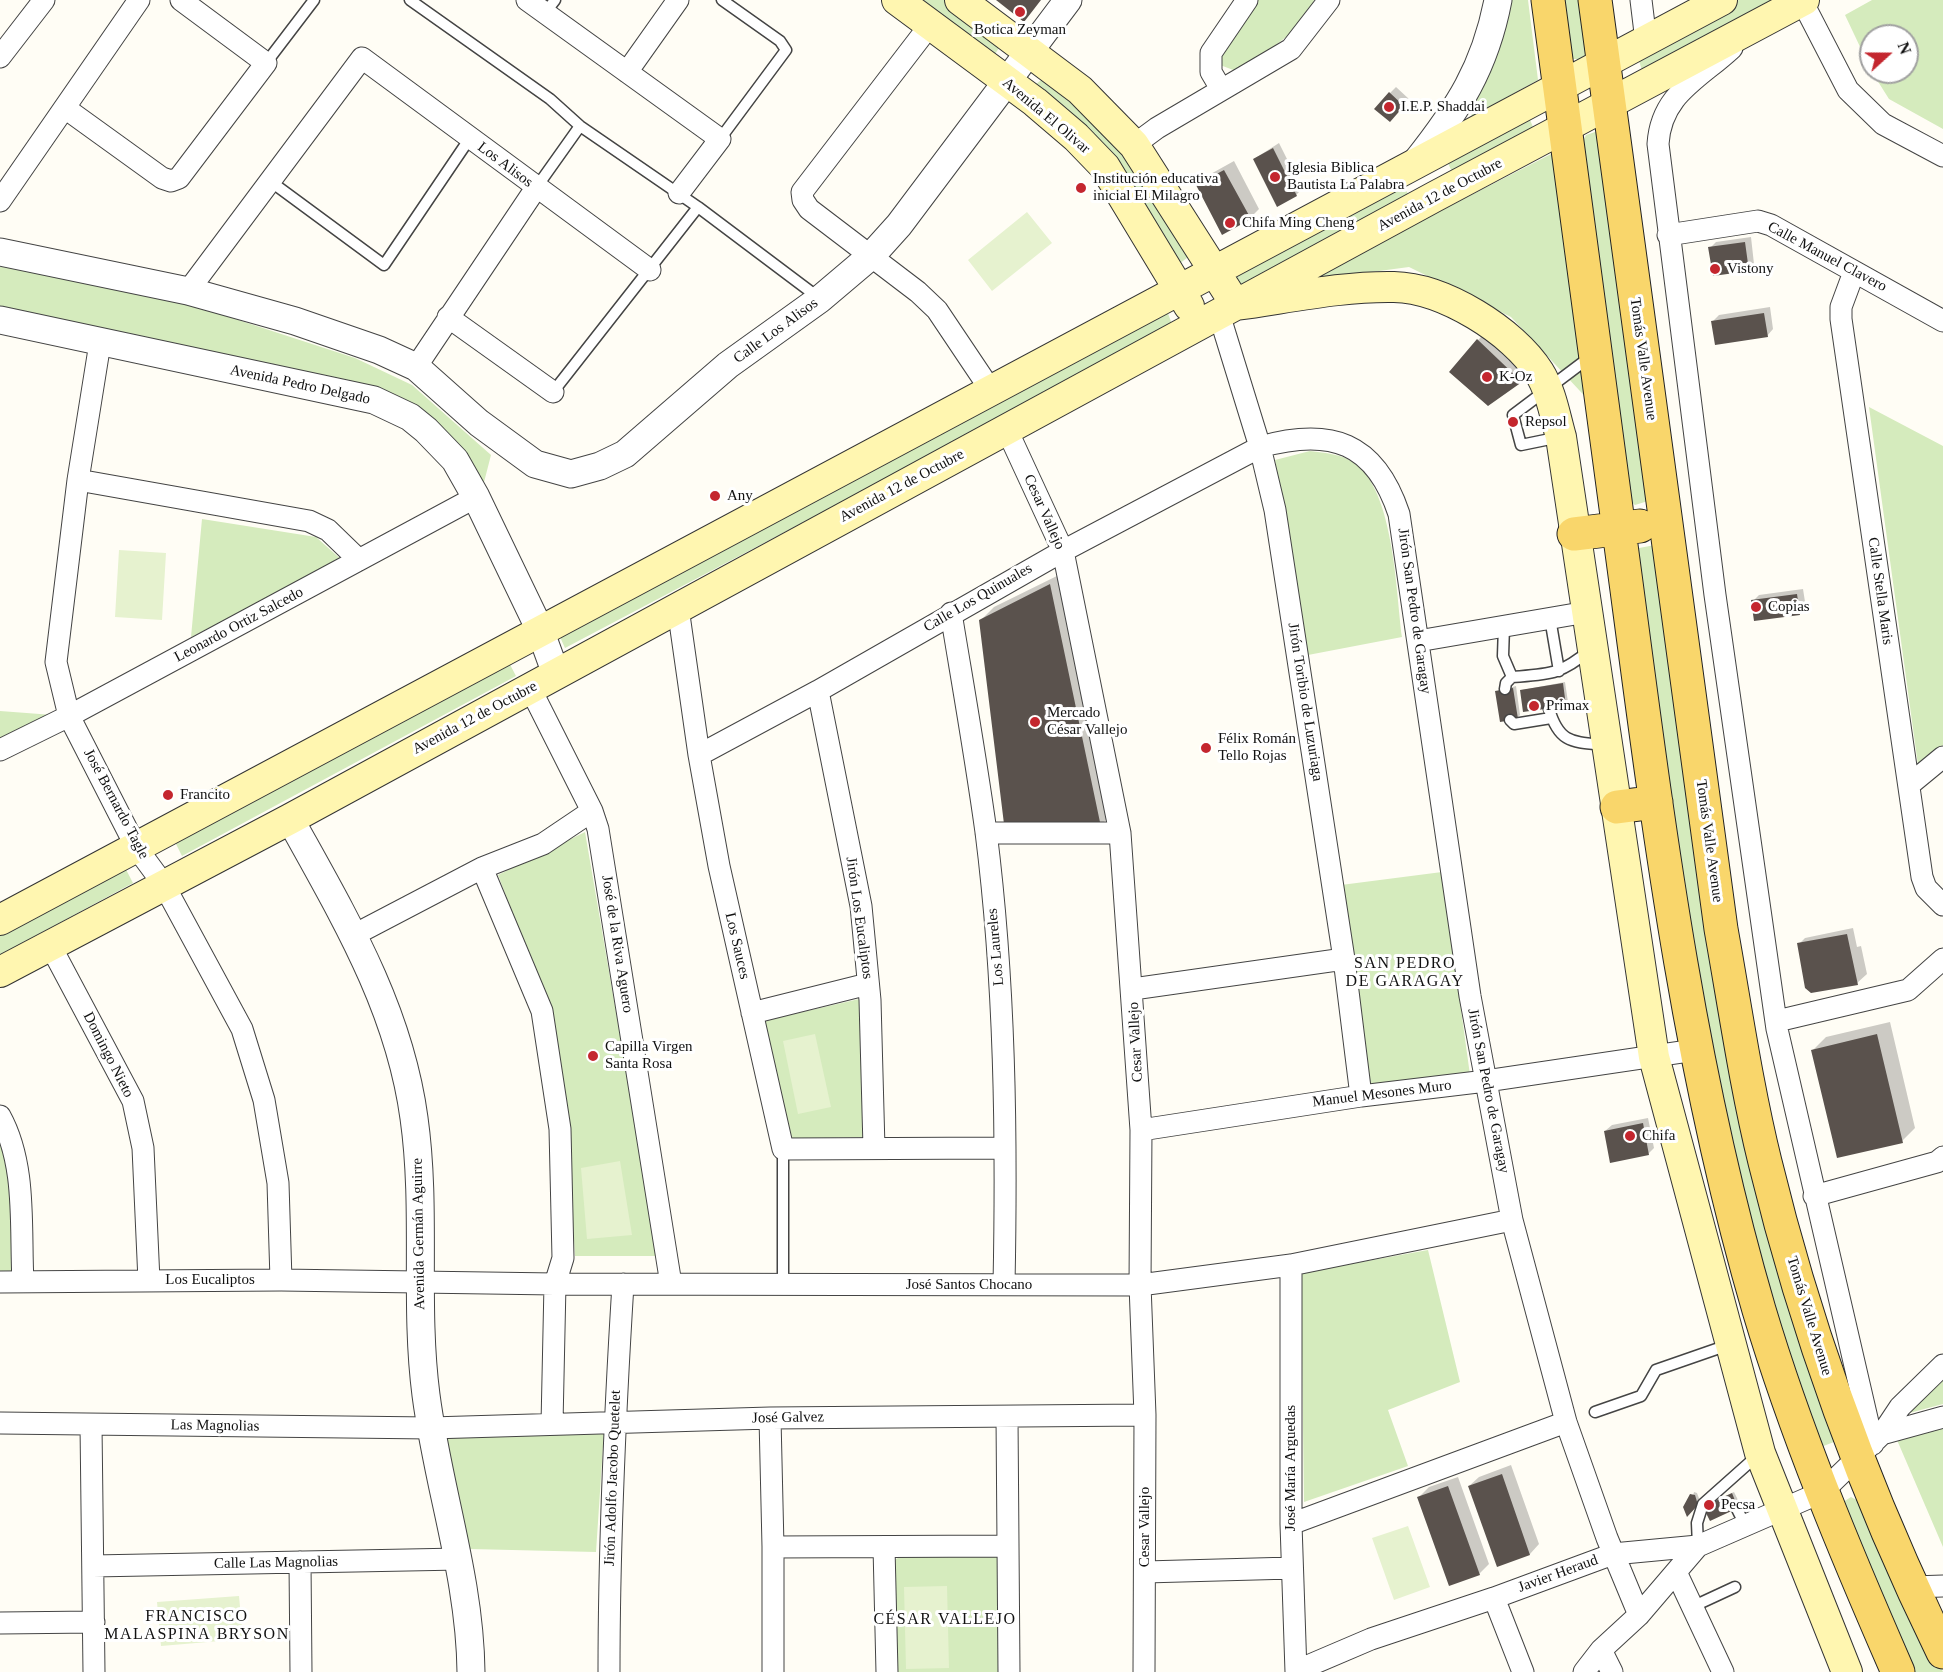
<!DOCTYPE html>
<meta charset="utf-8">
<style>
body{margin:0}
#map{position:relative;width:1943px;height:1672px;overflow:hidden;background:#fffdf5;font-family:"Times New Roman",serif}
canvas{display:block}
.north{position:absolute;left:1859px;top:24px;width:60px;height:60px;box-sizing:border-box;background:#fff;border:2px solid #a0a0a0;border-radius:50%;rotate:69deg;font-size:16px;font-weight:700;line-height:24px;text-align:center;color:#111}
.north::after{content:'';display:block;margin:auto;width:21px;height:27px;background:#c4262e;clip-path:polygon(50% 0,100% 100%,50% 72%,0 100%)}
</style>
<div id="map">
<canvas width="1943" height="1672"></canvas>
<div class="north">N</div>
</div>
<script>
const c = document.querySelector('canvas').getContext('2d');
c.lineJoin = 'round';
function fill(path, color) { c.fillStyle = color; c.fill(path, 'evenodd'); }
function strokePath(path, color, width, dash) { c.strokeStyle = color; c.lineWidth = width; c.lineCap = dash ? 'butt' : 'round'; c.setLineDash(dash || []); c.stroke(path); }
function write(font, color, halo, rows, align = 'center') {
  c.font = font + ' "Times New Roman",serif'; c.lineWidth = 6; c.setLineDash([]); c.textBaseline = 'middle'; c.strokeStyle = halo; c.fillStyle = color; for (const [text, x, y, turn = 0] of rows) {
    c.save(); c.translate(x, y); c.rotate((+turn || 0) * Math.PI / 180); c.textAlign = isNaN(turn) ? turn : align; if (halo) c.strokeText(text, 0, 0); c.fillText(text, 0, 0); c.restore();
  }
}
const green = new Path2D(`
 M911,0H944L1002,43L992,59Z
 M1257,0H1314C1303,31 1264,54 1236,71L1220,65L1224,47Z
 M1504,0H1528L1538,80L1471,117Z
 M1559,0H1588L1589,59H1571Z
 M1739,0H1782L1643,74L1637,54Z
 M1872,0H1943V129L1889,99L1872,72H1907V36H1871V70L1845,15Z
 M1050,73L1096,116L1196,251L1179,264L1031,88Z
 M1528,115L1535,132L1454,176L1446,159Z
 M1601,130L1648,501L1635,505L1629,500L1582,143L1586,135Z
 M1553,153L1593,405L1511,317L1409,267L1304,281Z
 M1402,182L1411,200L1243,289L1232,272Z
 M0,267L37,268L137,287L355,358L412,385L491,455L482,490L383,396L0,311Z
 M1166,308L1173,327L565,648L556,628Z
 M1869,407L1943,446V745L1918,765Z
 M1310,451C1325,453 1342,454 1354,463C1394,490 1396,591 1402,637L1308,655L1275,460Z
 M202,519L316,537L344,562L191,637Z
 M1655,545L1726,1000L1839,1440L1821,1447L1763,1279L1692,979L1638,559L1639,548Z
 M505,655L516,676L182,856L169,830Z
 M0,711L53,715L0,741Z
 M585,832L658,1256H575L564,1084L553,1019L498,875Z
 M119,856L133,883L0,955V921Z
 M1442,872L1470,1075L1369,1088L1341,885Z
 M859,999L864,1137L791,1139L764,1021Z
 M0,1134L10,1185L12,1272H0Z
 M1428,1250L1460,1382L1388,1410L1408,1466L1304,1502L1301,1273Z
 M1943,1372V1404L1898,1416Z
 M1943,1428V1547L1897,1440Z
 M604,1431L596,1552L470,1549L444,1437Z
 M1851,1497L1864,1504L1943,1672H1910L1840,1504Z
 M992,1555L1004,1562L1003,1672H890L892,1561L900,1557Z`);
const pitch = new Path2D(`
 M1027,212L1052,243L992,291L968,260Z
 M119,550L166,553L162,620L115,617Z
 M815,1034L831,1107L798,1114L783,1041Z
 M620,1161L632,1235L587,1239L581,1168Z
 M1408,1526L1430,1587L1394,1600L1372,1538Z
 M947,1586L949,1668L906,1669L904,1587Z
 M239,1596L243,1639L161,1646L157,1602Z`);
const shadow = new Path2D(`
 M1396,87L1409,99L1396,114L1390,93Z
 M1279,143L1302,189L1296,195L1254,159Z
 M1234,161L1259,209L1250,218L1197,185L1207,176Z
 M1751,237L1754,264L1748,270L1710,248L1716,242Z
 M1770,307L1773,329L1767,336L1713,321L1719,315Z
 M1487,331L1530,372L1489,404L1478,340Z
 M1063,573L1113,813L1101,825L980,621L994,607Z
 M1803,589L1806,608L1800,614L1753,601L1759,595Z
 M1565,682L1568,702L1566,705L1522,690Z
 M1516,686L1520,715L1517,718L1497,691Z
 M1853,928L1857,947L1861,946L1867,974L1857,983L1799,944L1805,938Z
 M1890,1022L1915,1128L1902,1141L1813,1050L1826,1037Z
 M1648,1118L1654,1148L1648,1154L1605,1131L1612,1125Z
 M1511,1465L1539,1544L1530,1554L1498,1565L1469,1486L1479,1477Z
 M1458,1477L1489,1564L1479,1574L1419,1497L1429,1487Z
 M1694,1492L1697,1493L1700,1501L1688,1514Z
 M1734,1492L1740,1504L1738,1507L1707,1504Z`);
const building = new Path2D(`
 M996,0H1041L1024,22Z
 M1389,92L1404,106L1390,122L1374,109Z
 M1273,148L1297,196L1277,207L1253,159Z
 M1224,170L1251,219L1222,235L1196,185Z
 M1745,242L1749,271L1713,276L1708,247Z
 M1764,313L1768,337L1715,345L1711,321Z
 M1477,339L1522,382L1488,406L1449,372Z
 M1050,584L1101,827L1004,824L979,620Z
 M1797,594L1800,615L1754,621L1751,600Z
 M1563,683L1566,706L1523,712L1520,690Z
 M1513,688L1518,719L1500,722L1495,691Z
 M1847,934L1858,985L1811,993L1805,988L1797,943Z
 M1877,1034L1903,1143L1837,1158L1811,1050Z
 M1643,1123L1649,1155L1610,1163L1604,1131Z
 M1502,1474L1530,1555L1497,1567L1468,1486Z
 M1448,1486L1480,1575L1449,1586L1417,1497Z
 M1732,1493L1738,1508L1710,1521L1703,1507Z
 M1690,1494L1695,1495L1698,1505L1687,1517L1683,1507Z`);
const service = new Path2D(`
 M410,0L550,99L580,126L698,207L819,298
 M545,13L555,0
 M266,63L314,0
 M720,139L786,50L780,41L722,0
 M270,181L384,265L470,138
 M536,188L580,126
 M553,392L698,207
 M1560,437L1521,445L1513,415L1590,357
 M1550,618L1559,671
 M1504,626L1503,656L1512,677C1550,674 1560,675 1590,650
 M1505,689L1506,683L1512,677
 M1549,709C1559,743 1572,742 1604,745
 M1510,720L1514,724L1551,718
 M783,1149V1284
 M1595,1412L1641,1396L1656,1370L1728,1345
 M1737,1509L1745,1525
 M1698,1546L1697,1523L1703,1504L1758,1455
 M1694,1606L1735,1587`);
const minor = new Path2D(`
 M527,0L720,139L679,193
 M1641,0L1646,41
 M1802,1L1848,90L1883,124L1943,156
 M930,25L802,192L803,200L809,209L918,292L937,310L990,389
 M1732,48C1699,79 1661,94 1658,144L1715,595L1777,1029L1873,1444
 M0,57L44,0
 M627,72L678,0
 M1221,89L1211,72V53L1247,0
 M65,108L162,178L171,181L179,178L266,63L181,0
 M1134,145L1157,128L1291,49L1329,0
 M0,201L139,0
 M1668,235L1758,221L1771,225L1943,321
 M1854,272L1841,307V319L1922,877L1926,888L1943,905
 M188,291L362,58L650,270
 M1219,314L1260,447L1275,510L1344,959L1361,1096
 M448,317L553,392
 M100,343L78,480L56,662L69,716L136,847L164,885L242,1029L264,1100L278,1183L281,1280
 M416,367L536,188
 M1007,430L1063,551L1120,833L1141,1130L1140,1285L1145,1415L1144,1672
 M78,480L309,521L328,530L359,560
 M678,608L699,755L719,866L783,1149L1004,1148
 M951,613C963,686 976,759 986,832C1005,982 1007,1135 1004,1285
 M1418,641L1587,612
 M530,688L592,811L598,829L671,1284
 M818,691L861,906L870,1000L874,1148
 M0,750L69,716L476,497
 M699,755L818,691L1063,551L1260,447C1331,427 1375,442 1399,514L1470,996L1512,1220L1566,1422L1607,1538L1639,1615
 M1909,785L1943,757
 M986,833H1120
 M482,868L542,1011L560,1129L563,1258L555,1284L552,1424
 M354,935L482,868L543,844L592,811
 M50,945L133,1101L143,1148L149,1281
 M1133,989L1344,959
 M752,1013L868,984
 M1777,1021L1908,990L1943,959
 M0,1116C27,1165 20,1227 23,1282
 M1141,1130L1361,1096L1486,1081L1695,1050
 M1814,1196L1937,1162L1943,1157
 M1291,1265V1524L1296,1672
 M0,1282L281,1280L555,1284L1140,1285L1291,1265L1512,1220
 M1007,1417L1009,1672
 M770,1418L773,1547V1672
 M0,1423L431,1428L770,1418L1145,1415
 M91,1425L94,1672
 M1882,1434L1900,1407L1943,1365
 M1291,1524L1566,1422
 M773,1547L1007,1546
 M884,1547L887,1672
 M300,1562L301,1672
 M93,1566L460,1559
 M1145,1572L1292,1568
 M1676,1572L1723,1672
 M1913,1587L1943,1586
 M1494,1598L1523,1672
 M0,1623L94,1622
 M1601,1650L1612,1672
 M1296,1671L1371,1639L1494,1598L1613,1554L1698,1546L1822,1492L1882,1434L1943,1417
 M609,1672C609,1542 615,1413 623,1284
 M1584,1672L1601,1650L1639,1615L1698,1546`);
const tertiary = new Path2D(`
 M1416,162C1458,109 1485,68 1498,0
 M0,252L188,291L295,321L379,350L416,367L479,423L535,464L571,474L600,466L625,454L728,365L820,299L872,255L899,225L1068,0
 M0,320L374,400L410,417L426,430L455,460L476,497L540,630L556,674
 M290,819C343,915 399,1007 414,1118C427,1210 414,1303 426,1395C438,1488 470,1577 471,1672`);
const secondary = new Path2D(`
 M897,0L1035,102L1076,137L1105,167L1189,306
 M960,0L1080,90L1134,145L1236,305C1288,298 1342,286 1394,287C1444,288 1513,331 1539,372C1551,391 1555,416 1561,437L1654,1057L1760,1453L1847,1672
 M0,920L1722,0
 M0,972L290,819L1434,197L1804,0`);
const primary = new Path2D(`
 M1548,0C1573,197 1602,393 1627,590C1659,832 1690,1075 1759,1310C1796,1434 1846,1553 1898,1672
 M1595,0L1721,929C1735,1007 1746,1085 1765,1162C1806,1331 1866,1495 1943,1652
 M1574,534L1640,526
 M1617,807L1656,802`);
const markers = [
 [1020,12,6,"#c4262e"],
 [1389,107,6,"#c4262e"],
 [1275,177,6,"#c4262e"],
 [1081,188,6,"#c4262e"],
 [1230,223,6,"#c4262e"],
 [1715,269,6,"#c4262e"],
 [1487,377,6,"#c4262e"],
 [1513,422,6,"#c4262e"],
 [715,496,6,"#c4262e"],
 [1756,607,6,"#c4262e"],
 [1534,706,6,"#c4262e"],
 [1035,722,6,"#c4262e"],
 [1206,748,6,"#c4262e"],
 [168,795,6,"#c4262e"],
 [593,1056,6,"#c4262e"],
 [1630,1136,6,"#c4262e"],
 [1709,1505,6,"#c4262e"]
];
const poiNames = [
 ["Botica Zeyman",1020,30,"center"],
 ["I.E.P. Shaddai",1401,107],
 ["Iglesia Biblica",1287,168],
 ["Bautista La Palabra",1287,185],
 ["Institución educativa",1093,179],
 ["inicial El Milagro",1093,196],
 ["Chifa Ming Cheng",1242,223],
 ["Vistony",1727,269],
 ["K-Oz",1499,377],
 ["Repsol",1525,422],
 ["Any",727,496],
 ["Copias",1768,607],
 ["Primax",1546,706],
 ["Mercado",1047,713],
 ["César Vallejo",1047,730],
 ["Félix Román",1218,739],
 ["Tello Rojas",1218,756],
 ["Francito",180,795],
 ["Capilla Virgen",605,1047],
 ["Santa Rosa",605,1064],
 ["Chifa",1642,1136],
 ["Pecsa",1721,1505]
];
const streetNames = [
 ["Avenida El Olivar",1046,116,40],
 ["Los Alisos",505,165,37],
 ["Avenida 12 de Octubre",1440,195,-28],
 ["Calle Manuel Clavero",1827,257,28],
 ["Calle Los Alisos",776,331,-36],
 ["Tomás Valle Avenue",1643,359,82],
 ["Avenida Pedro Delgado",300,385,12],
 ["Avenida 12 de Octubre",902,486,-28],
 ["Cesar Vallejo",1044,512,66],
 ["Calle Stella Maris",1880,591,82],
 ["Calle Los Quinuales",978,598,-30],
 ["Jirón San Pedro de Garagay",1414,611,82],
 ["Leonardo Ortiz Salcedo",239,625,-28],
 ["Jirón Toribio de Luzuriaga",1305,702,81],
 ["Avenida 12 de Octubre",475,718,-28],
 ["José Bernardo Tagle",116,804,62],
 ["Tomás Valle Avenue",1709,841,82],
 ["Jirón Los Eucaliptos",859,918,82],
 ["José de la Riva Aguero",617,944,81],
 ["Los Sauces",737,946,77],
 ["Los Laureles",996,947,-95],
 ["Cesar Vallejo",1136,1042,-93],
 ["Domingo Nieto",108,1055,63],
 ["Jirón San Pedro de Garagay",1488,1091,79],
 ["Manuel Mesones Muro",1382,1094,-7],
 ["Avenida Germán Aguirre",419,1234,-91],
 ["Los Eucaliptos",210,1280],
 ["José Santos Chocano",969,1285],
 ["Tomás Valle Avenue",1809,1316,73],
 ["José Galvez",788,1418,-1],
 ["Las Magnolias",215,1426,1],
 ["José María Arguedas",1291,1468,-90],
 ["Jirón Adolfo Jacobo Quetelet",613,1478,-88],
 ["Cesar Vallejo",1145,1527,-90],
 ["Calle Las Magnolias",276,1563,-1],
 ["Javier Heraud",1558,1574,-20]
];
const neighbourhoodNames = [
 ["SAN PEDRO",1405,964],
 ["DE GARAGAY",1405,982],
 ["FRANCISCO",197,1617],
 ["MALASPINA BRYSON",197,1635],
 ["CÉSAR VALLEJO",945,1620]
];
fill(green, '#d5ebbd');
fill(pitch, '#e6f2cf');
fill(shadow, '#0003');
fill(building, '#5a524d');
strokePath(service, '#444', 13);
strokePath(minor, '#444', 23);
strokePath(tertiary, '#444', 29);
strokePath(secondary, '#333', 32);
strokePath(primary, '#222', 35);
strokePath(service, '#fff', 10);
strokePath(minor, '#fff', 21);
strokePath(tertiary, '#fff', 27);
strokePath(secondary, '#fff6b0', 30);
strokePath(primary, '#f9d66b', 33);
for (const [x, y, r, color] of markers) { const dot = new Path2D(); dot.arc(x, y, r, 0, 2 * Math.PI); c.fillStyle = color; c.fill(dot); strokePath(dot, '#fff', 2); }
write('15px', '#111', '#fff', poiNames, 'left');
write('15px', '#111', '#fff', streetNames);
c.letterSpacing = '1.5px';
write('16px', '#111', '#fff', neighbourhoodNames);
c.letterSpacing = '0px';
</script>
